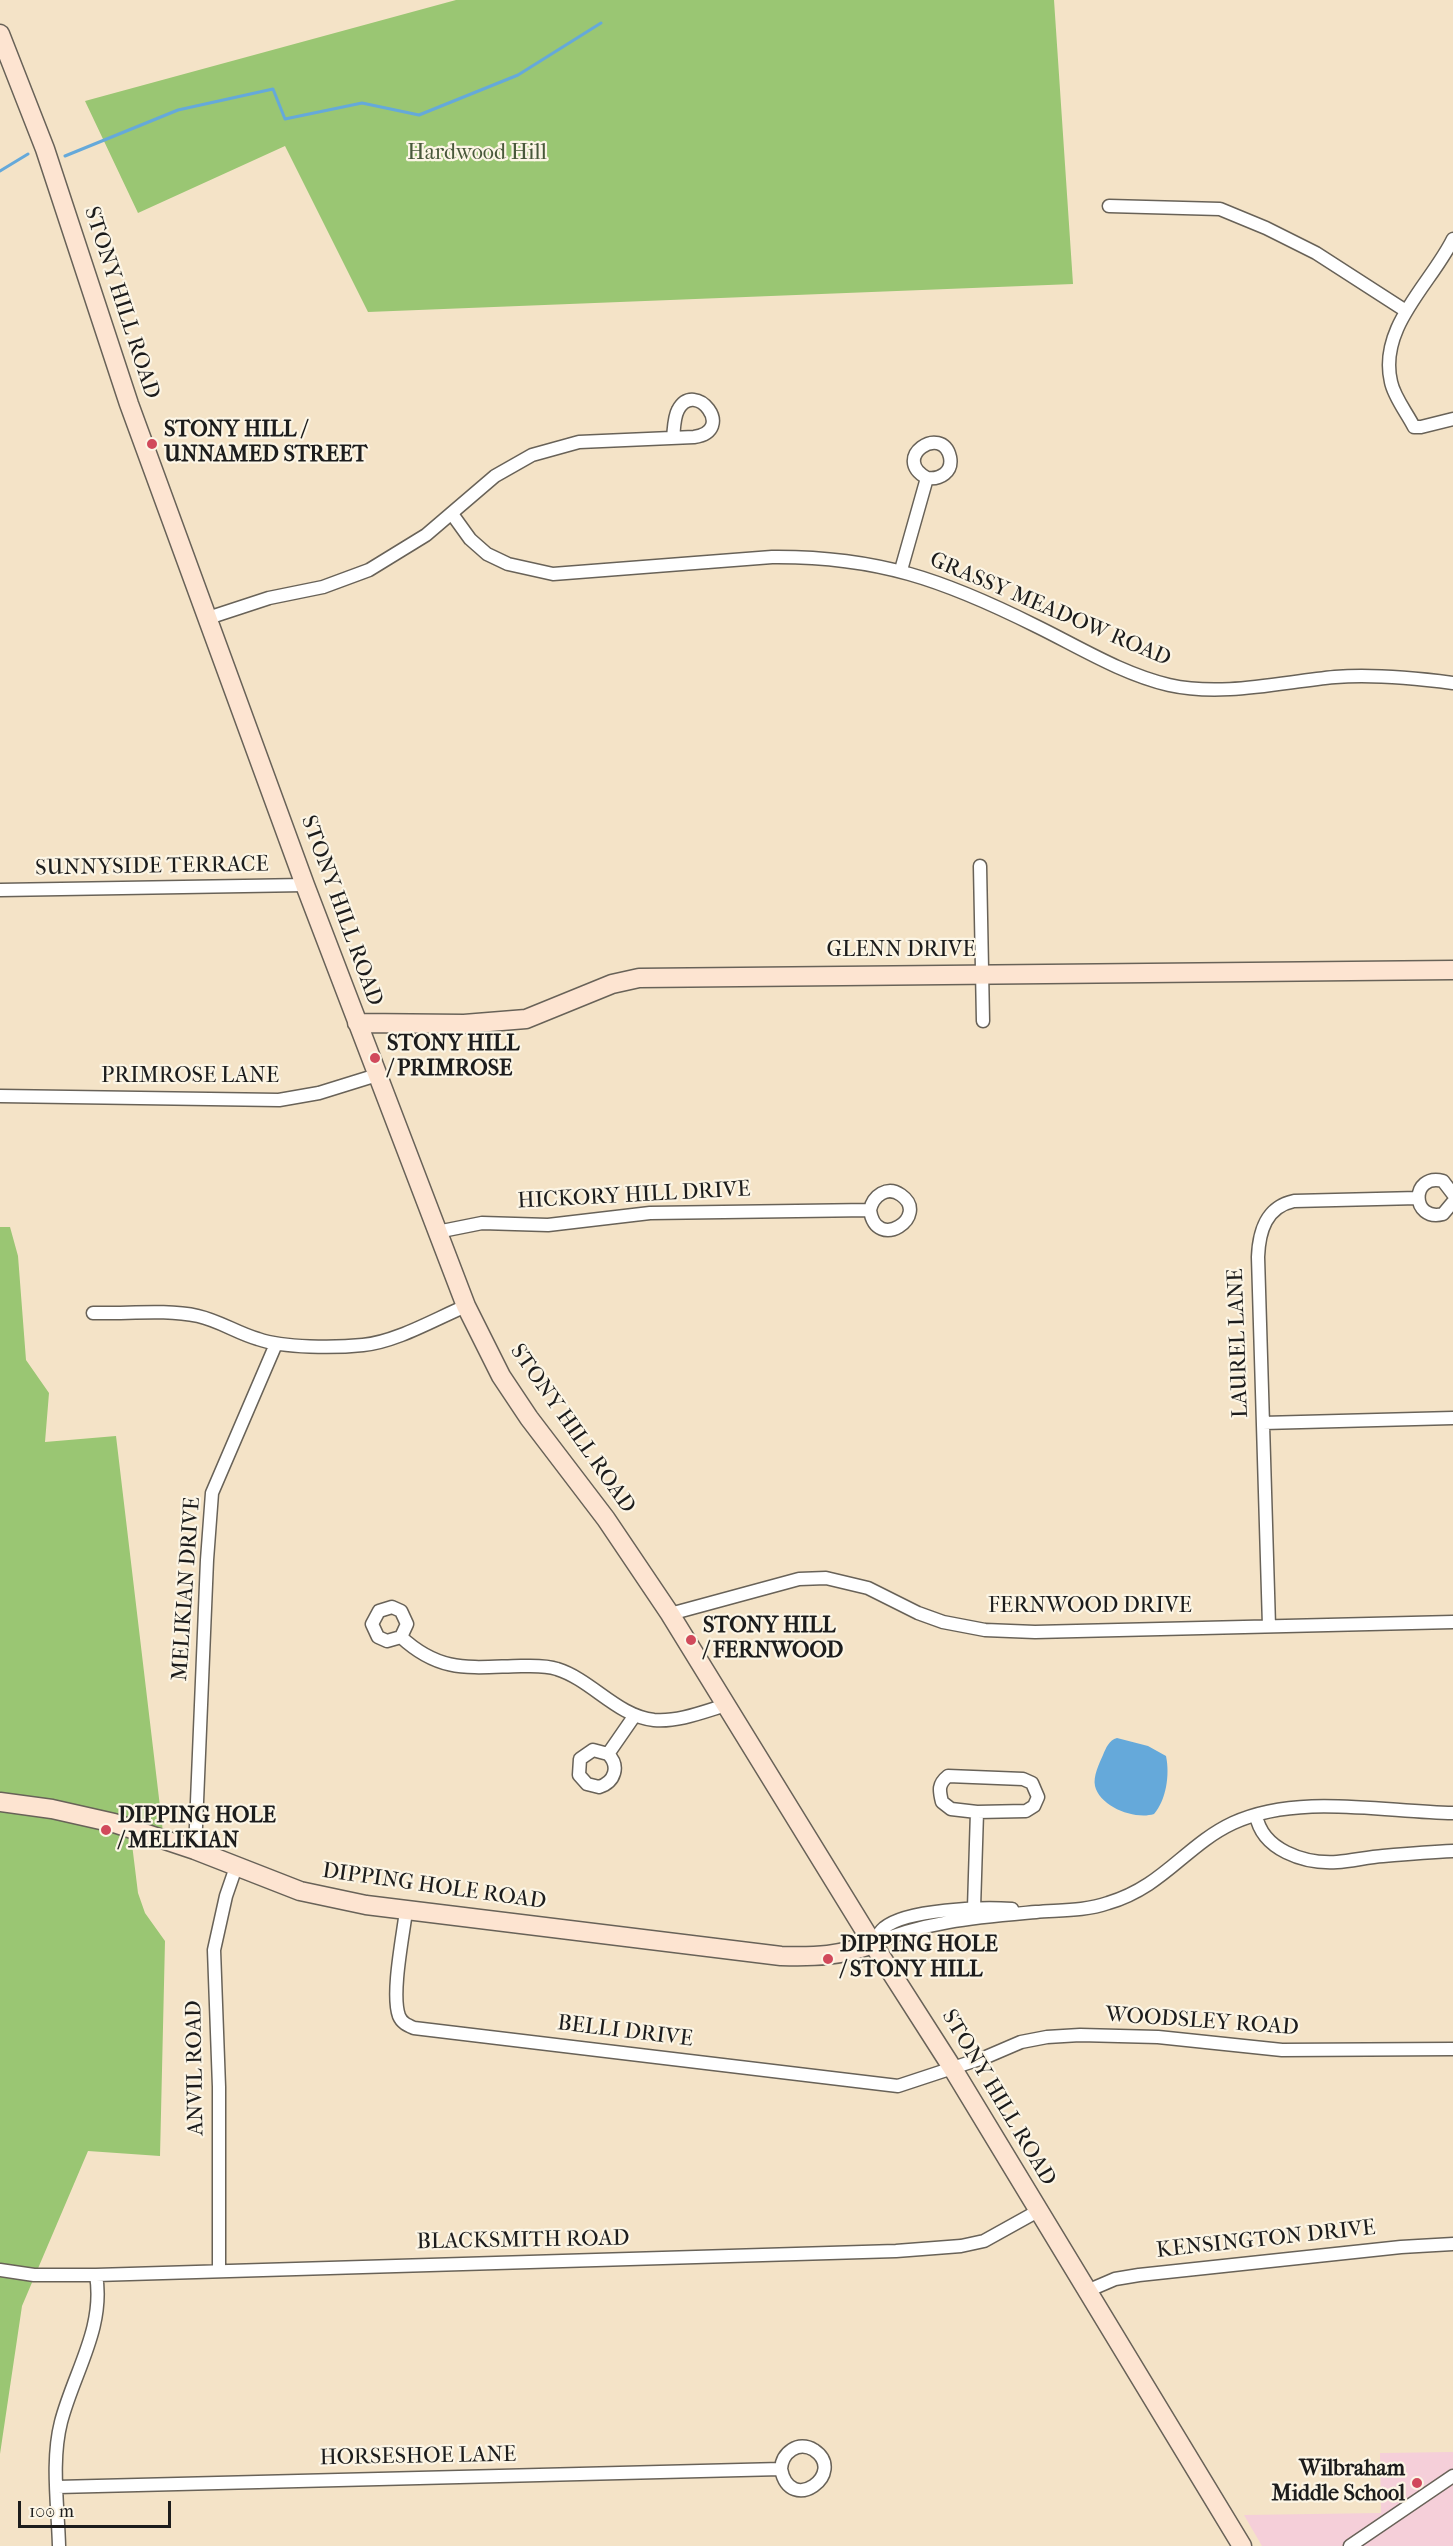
<!DOCTYPE html>
<style>
body{margin:0}
#map{position:relative;width:1453px;height:2546px;overflow:hidden;background:#f4e3c7;font-family:"IM FELL French Canon",serif}
canvas{display:block}
.scale{position:absolute;left:18px;top:2501px;width:153px;height:27px;box-sizing:border-box;border:3px solid #1c1c1c;border-top:0;padding-left:8px;font-size:18px;line-height:21px;white-space:nowrap;color:#1c1c1c;-webkit-text-stroke:4px #fcf5e5;paint-order:stroke}
</style>
<div id="map">
<canvas width="1453" height="2546"></canvas>
<div class="scale">100 m</div>
</div>
<script>
const c = document.querySelector('canvas').getContext('2d');
c.lineJoin = 'round';
function fill(path, color) { c.fillStyle = color; c.fill(path, 'evenodd'); }
function strokePath(path, color, width, dash) { c.strokeStyle = color; c.lineWidth = width; c.lineCap = dash ? 'butt' : 'round'; c.setLineDash(dash || []); c.stroke(path); }
function write(font, color, halo, rows, align = 'center') {
  c.font = font + ' "IM FELL French Canon",serif'; c.lineWidth = 4.5; c.setLineDash([]); c.textBaseline = 'middle'; c.strokeStyle = halo; c.fillStyle = color; for (const [text, x, y, turn = 0] of rows) {
    c.save(); c.translate(x, y); c.rotate((+turn || 0) * Math.PI / 180); c.textAlign = isNaN(turn) ? turn : align; if (halo) c.strokeText(text, 0, 0); c.fillText(text, 0, 0); c.restore();
  }
}
const built = new Path2D(`
 M1453,2452V2546H1262L1244,2515L1381,2513L1380,2453Z`);
const green = new Path2D(`
 M456,0H1054L1073,284L368,312L285,146L138,213L85,101Z
 M0,1227H10L18,1256L26,1360L49,1393L45,1442L116,1436L163,1832L130,1828L138,1893L145,1913L165,1941L160,2156L88,2151L22,2306L0,2454Z`);
const water = new Path2D(`
 M1117,1738L1148,1746L1166,1756C1170,1775 1166,1800 1154,1814C1135,1820 1100,1807 1095,1786C1093,1776 1099,1764 1103,1755C1106,1748 1109,1740 1117,1738Z`);
const stream = new Path2D(`
 M65,156L178,110L273,89L285,119L362,103L419,115L518,75L601,23
 M0,171L28,154`);
const street = new Path2D(`
 M1109,206L1220,209L1266,228L1316,253L1406,311
 M1453,239C1431,284 1378,327 1391,382C1394,397 1407,413 1414,427H1421L1453,419
 M452,514L470,539L487,554L508,564L553,574L772,557C877,556 944,580 1036,626C1079,647 1122,674 1169,685C1223,697 1281,682 1335,677C1374,674 1415,678 1453,683
 M901,570L927,478C940,480 953,472 950,457C942,423 890,458 927,478
 M208,618L269,598L323,587L369,570L426,535L495,476L532,455L579,442L694,437C737,431 695,378 678,410C674,417 674,429 673,438
 M980,866L983,1021
 M0,890L305,885
 M0,1096L279,1100L319,1093L377,1075
 M1453,1194L1443,1181C1410,1173 1411,1222 1443,1214L1453,1202
 M437,1232L482,1223L548,1225L650,1213L870,1210C873,1196 887,1185 901,1195C931,1216 876,1253 870,1210
 M93,1313C127,1314 165,1309 198,1316C220,1321 237,1333 258,1339C284,1348 335,1348 363,1345C396,1342 435,1319 466,1306
 M1263,1423L1453,1418
 M670,1614L799,1579L826,1578L868,1588L918,1613L943,1622L985,1630L1035,1632L1453,1622
 M1269,1626L1258,1257C1259,1231 1266,1207 1294,1201L1418,1198
 M401,1637L387,1641L378,1637L372,1624L379,1611L392,1607L401,1611L407,1624L401,1637C441,1674 471,1667 521,1666C533,1666 546,1665 557,1669C592,1680 617,1716 654,1720C678,1722 703,1712 726,1705
 M608,1754L593,1750L580,1759L579,1775L587,1784L599,1787C615,1782 620,1766 608,1754L635,1715
 M1256,1815C1262,1850 1304,1864 1337,1862C1352,1861 1368,1857 1383,1856C1406,1854 1430,1852 1453,1851
 M195,1850L207,1560L212,1493L276,1344
 M974,1908L977,1812L1026,1811L1034,1806L1038,1797L1032,1783L1023,1779L948,1776C938,1784 939,1790 942,1802L951,1809L977,1812
 M406,1911C403,1936 391,1994 399,2016C402,2023 407,2025 414,2028L898,2086L986,2057L1021,2042L1047,2037L1080,2035L1158,2037L1282,2050L1453,2049
 M873,1944C924,1921 981,1917 1036,1912C1060,1910 1085,1911 1108,1903C1163,1887 1186,1845 1233,1823C1298,1793 1384,1812 1453,1813
 M873,1944C876,1938 879,1932 884,1928C906,1909 983,1907 1012,1909
 M0,2270L34,2275H96L896,2251L961,2246L984,2241L1038,2211
 M219,2270V2087L214,1950L226,1896L236,1867
 M1087,2291L1115,2279L1139,2275L1401,2247L1453,2244
 M57,2487L781,2469C782,2453 798,2440 814,2450C848,2473 790,2516 781,2469
 M59,2546C58,2506 51,2461 61,2422C74,2372 105,2328 96,2275
 M1350,2546L1453,2476`);
const secondary = new Path2D(`
 M0,34L45,149L129,404L305,885L466,1306L501,1376L529,1418L606,1519L670,1614L873,1944L953,2069L1242,2546
 M357,1023L464,1024L526,1019L612,984L639,978L1453,970
 M0,1802L52,1809L114,1823L195,1850L300,1891L366,1905L781,1956C817,1957 839,1956 873,1944`);
const markers = [
 [152,444,6,"#d1495b"],
 [375,1058,6,"#d1495b"],
 [691,1640,6,"#d1495b"],
 [106,1830,6,"#d1495b"],
 [828,1959,6,"#d1495b"],
 [1417,2483,6,"#d1495b"]
];
const parkNames = [
 ["Hardwood Hill",477,154]
];
const streetNames = [
 ["STONY HILL ROAD",121,303,72],
 ["GRASSY MEADOW ROAD",1050,610,23],
 ["SUNNYSIDE TERRACE",152,867,-1],
 ["STONY HILL ROAD",341,911,70],
 ["GLENN DRIVE",901,951],
 ["PRIMROSE LANE",190,1077],
 ["HICKORY HILL DRIVE",634,1196,-3],
 ["LAUREL LANE",1239,1343,-92],
 ["STONY HILL ROAD",572,1429,55],
 ["MELIKIAN DRIVE",187,1589,-86],
 ["FERNWOOD DRIVE",1090,1607],
 ["DIPPING HOLE ROAD",434,1887,8],
 ["WOODSLEY ROAD",1202,2022,4],
 ["BELLI DRIVE",625,2032,7],
 ["ANVIL ROAD",196,2068,-91],
 ["STONY HILL ROAD",998,2098,59],
 ["KENSINGTON DRIVE",1266,2240,-6],
 ["BLACKSMITH ROAD",523,2241,-1],
 ["HORSESHOE LANE",418,2457,-1]
];
const poiNames = [
 ["STONY HILL /",164,431],
 ["UNNAMED STREET",164,456],
 ["STONY HILL",387,1045],
 ["/ PRIMROSE",387,1070],
 ["STONY HILL",703,1627],
 ["/ FERNWOOD",703,1652],
 ["DIPPING HOLE",118,1817],
 ["/ MELIKIAN",118,1842],
 ["DIPPING HOLE",840,1946],
 ["/ STONY HILL",840,1971],
 ["Wilbraham",1405,2470,"right"],
 ["Middle School",1405,2495,"right"]
];
fill(built, '#f5cfd9');
fill(green, '#9ac673');
fill(water, '#65a9da');
strokePath(stream, '#65a9da', 3);
strokePath(street, '#686258', 15);
strokePath(secondary, '#686258', 21);
strokePath(street, '#fff', 12);
strokePath(secondary, '#fde4d1', 18);
for (const [x, y, r, color] of markers) { const dot = new Path2D(); dot.arc(x, y, r, 0, 2 * Math.PI); c.fillStyle = color; c.fill(dot); strokePath(dot, '#fcf5e5', 2); }
write('22px', '#48583a', '#fcf5e5', parkNames);
write('22px', '#1c1c1c', '#fcf5e5', streetNames);
write('bold 22px', '#1c1c1c', '#fcf5e5', poiNames, 'left');
</script>
